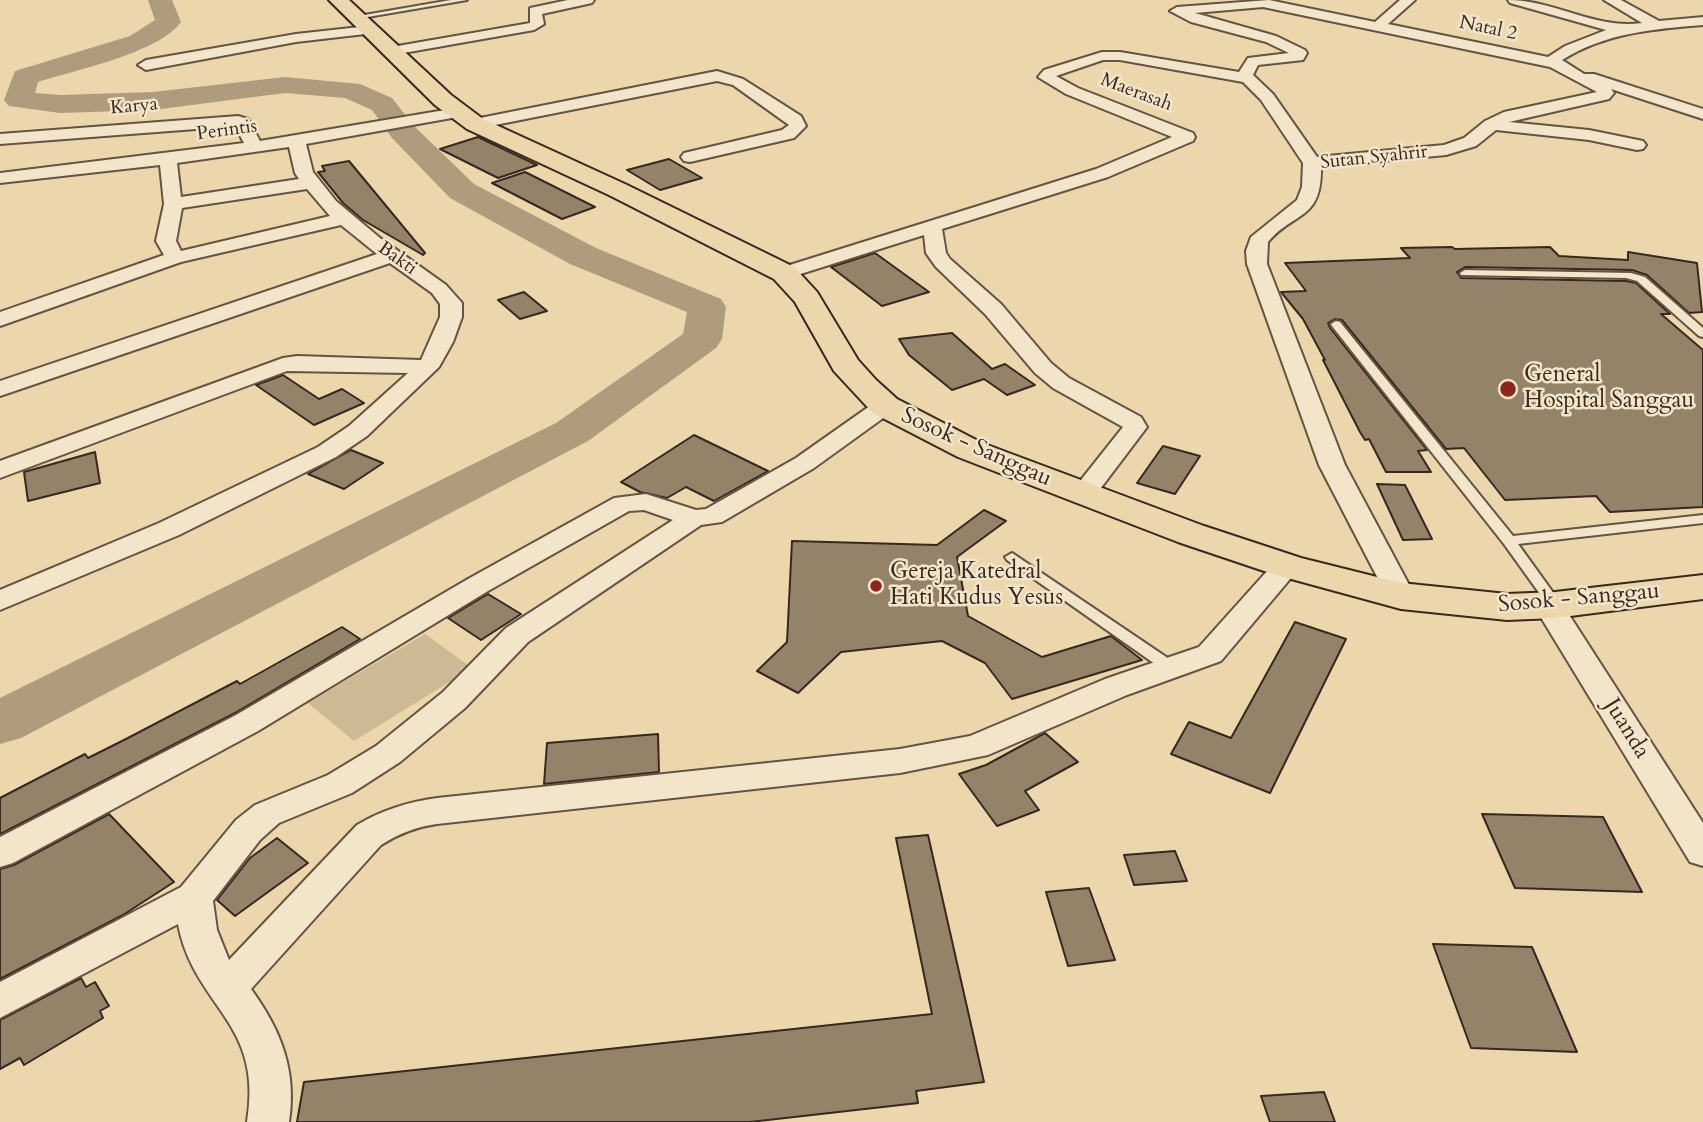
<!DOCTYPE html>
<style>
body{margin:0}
canvas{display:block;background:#ecd7ac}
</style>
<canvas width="1703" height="1122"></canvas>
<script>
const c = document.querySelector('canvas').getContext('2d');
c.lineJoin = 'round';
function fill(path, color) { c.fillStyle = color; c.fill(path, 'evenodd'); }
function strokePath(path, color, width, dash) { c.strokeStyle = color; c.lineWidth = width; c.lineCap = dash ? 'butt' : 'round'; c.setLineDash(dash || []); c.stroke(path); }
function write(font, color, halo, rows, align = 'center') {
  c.font = font + ' Cardo,serif'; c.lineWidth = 5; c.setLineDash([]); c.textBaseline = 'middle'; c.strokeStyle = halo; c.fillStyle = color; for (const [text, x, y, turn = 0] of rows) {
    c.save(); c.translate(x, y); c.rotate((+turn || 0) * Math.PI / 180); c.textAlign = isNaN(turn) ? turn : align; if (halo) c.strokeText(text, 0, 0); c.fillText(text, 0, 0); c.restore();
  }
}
const green = new Path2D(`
 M425,634L472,668L354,741L308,703Z`);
const river = new Path2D(`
 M148,0H172L181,22C159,53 75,70 38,82L35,93L60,95L153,92L285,77L360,84L392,98L414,126L474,184L596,248L721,299L726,307L722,339L716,348L588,441L21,738L0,744V698L556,423L683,334L687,312L570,264L450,198L392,138L372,110L345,98L285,93L153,110L60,113L9,106L4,100L15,71L130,36L155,20Z`);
const building = new Path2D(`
 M478,137L537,165L498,178L440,149Z
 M669,159L702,178L660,190L627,170Z
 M349,161L425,253L423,255L363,220L343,203L318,172L325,171L322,166Z
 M525,172L595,207L562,219L492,183Z
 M1452,247L1455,249L1550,247L1559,256L1628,260V252L1697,263L1702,312L1689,313L1647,275L1632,270L1465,267L1457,272L1461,278L1626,281L1636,283L1670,314H1661L1703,350V507L1610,512L1596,496L1505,500L1464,448L1446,449L1342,320L1335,319L1328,323L1330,328L1427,450L1418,451L1431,472H1386L1369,439L1365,440L1360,432L1323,360H1325L1303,319L1281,292L1306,291L1285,263L1410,258L1401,248Z
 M875,253L929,292L882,306L831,267Z
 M524,292L547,311L520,319L498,300Z
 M952,333L992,369L1005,364L1035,385L1007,395L984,379L952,390L909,355L899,339Z
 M283,375L319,399L342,389L364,403L314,425L256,385Z
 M694,435L768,471L714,501L686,487L667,498L640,492L621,482Z
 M1163,446L1200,456L1175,494L1137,483Z
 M351,450L383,463L344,489L308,474Z
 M95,452L100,483L28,501L24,472Z
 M1377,484L1405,485L1432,539L1403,540Z
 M984,510L1006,521L957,557L968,616L1042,657L1111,636L1142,660L1012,699L985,663L942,641L841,652L798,693L757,671L787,642L792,541L937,545Z
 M488,594L521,614L481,640L448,618Z
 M1295,622L1346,639L1270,793L1171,754L1189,722L1231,738Z
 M342,627L360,639L235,713L0,834V798L85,754L88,758L126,739L237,681L240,684Z
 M1045,733L1078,762L1025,791L1039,810L997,826L959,774L986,765Z
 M658,734L659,772L544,784L547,743Z
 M109,814L174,882L123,915L0,979V869L14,865Z
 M1482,814L1603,817L1642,892L1515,888Z
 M928,835L984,1082L916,1091L918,1103L750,1122H297L304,1082L932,1014L896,838Z
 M277,838L308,863L235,916L217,900L250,858Z
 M1175,851L1187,881L1134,885L1124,855Z
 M1089,888L1115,960L1068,966L1046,892Z
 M1433,944L1532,947L1577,1052L1471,1048Z
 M81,978L86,987L95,982L109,1006L100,1011L103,1018L24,1065L20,1058L0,1069V1020Z
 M1324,1092L1335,1122H1270L1261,1096Z`);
const lane = new Path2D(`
 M451,0H467L356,19L353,17Z
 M1465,270L1631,273L1645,277L1703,328V337L1699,336L1637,281L1626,278L1461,275L1460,273Z
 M1336,321L1340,322L1513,536L1703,515V523L1518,544L1562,605L1560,608H1550L1504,544L1332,326L1331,324Z
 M1012,553L1175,663L1178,667L1175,671H1165L1007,560L1005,557Z`);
const street = new Path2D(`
 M568,0H594L592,3L542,14L544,24L534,30L392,55L385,51L392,47L530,23V8Z
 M1269,0L1375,22L1400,0H1415L1388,24L1548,57L1565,46L1606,30L1510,3L1508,0C1554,0 1597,30 1642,23L1604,0H1621L1659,21L1703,17V25C1653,29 1605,33 1562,60L1584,74H1594L1703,109V119L1611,89L1614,93L1609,99L1509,122L1589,130L1643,141L1646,145L1643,149L1637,150L1589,140L1496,130L1476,146L1446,155L1321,167C1322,221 1294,211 1268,242L1267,264L1345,465L1415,596L1411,602L1401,605L1391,602L1387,596L1319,465L1247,264L1246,251L1251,237L1297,200L1302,187L1303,163L1261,100L1243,82L1120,60H1103L1056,76L1078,88L1193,133L1195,137L1193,141L1108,177L942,229L946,253L950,259L1001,304L1051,363L1069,378L1141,417L1147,427L1091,501L1082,503L1073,501L1069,495L1123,427L1053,388L1035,373L985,314L936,267L926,253L924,235L791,277H777L774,273L777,269L1096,169L1172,137L1066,94L1038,77L1044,70L1102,52H1120L1239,72L1248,58L1289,53L1266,42L1191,22L1170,11L1177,7ZM1263,7L1550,67L1597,92L1504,112L1485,121L1464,138L1444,145L1317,157L1273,94L1253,75L1258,65L1303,60L1307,53L1305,50L1276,36L1195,13Z
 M369,26L374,27V33L296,42L146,70L138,65L146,60L296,34Z
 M717,71L743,79L801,116L806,126L794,138L690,162L684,161L681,157L684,153L782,130L789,125L733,85L717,81L475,129L467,124L475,119Z
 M457,108L463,110L465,113L463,116L306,144L313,172L336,201L380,238L446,285L462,303V317L453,342L439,367L367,436L336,457L179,535L0,610V590L159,523L318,447L349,426L408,373L287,371L0,478V461L283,358L297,356L421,360L440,317V304L432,293L390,263L0,396V381L377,254L341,225L181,262L0,326V312L164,255L156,241L164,204L160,165L0,183V173L244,143L235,126L0,144V134L238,116L248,119L260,141ZM289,147L295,173L299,179L181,197L177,163ZM307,189L330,216L181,251L176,241L182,208Z
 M885,399L893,401L897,406L893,411L814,468L722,522L701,525L528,642L465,708L400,762L352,793L279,823L260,840L213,901L217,930L229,960L357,825C382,810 408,802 437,798L900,749L970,736L1105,679L1199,647L1277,560L1287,557L1297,560L1301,566L1221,661L1127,695L988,755L900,773L437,824C416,827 400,833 381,845L251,989C281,1030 297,1071 289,1122H247C264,1021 194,1008 178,924L0,1018V982L181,887L236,820L255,805L328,775L376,746L443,692L506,628L673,520L644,510L629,511L488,591L258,731L13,863L0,867V837L236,715L468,579L614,498L646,494L696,510L706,509L796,458L877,401Z
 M1549,597L1559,599L1703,823V866L1690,862L1534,606L1539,599Z`);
const highway = new Path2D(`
 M329,0H349L451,95L483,119L627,185L794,267L817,292L858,360L876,380L897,399L982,443L1204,526L1301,558L1401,583L1507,594L1555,592L1703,575V599L1555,618L1507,620L1401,609L1273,574L1178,542L958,457L873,413L834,371L795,302L774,279L609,195L467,129L435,105Z`);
const markers = [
 [1508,389,9,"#8f2418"],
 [876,586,7,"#8f2418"]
];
const farStreetnames = [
 ["Natal 2",1488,29,12],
 ["Maerasah",1136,93,21],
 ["Karya",134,107,-5],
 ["Perintis",227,131,-8],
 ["Sutan Syahrir",1374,158,-6],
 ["Bakti",397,259,35]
];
const poiNames = [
 ["General",1524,376],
 ["Hospital Sanggau",1524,402],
 ["Gereja Katedral",890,573],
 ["Hati Kudus Yesus",890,599]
];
const streetNames = [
 ["Sosok - Sanggau",976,448,24],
 ["Sosok - Sanggau",1579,599,-5],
 ["Juanda",1626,729,58]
];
fill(green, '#cdb994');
fill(river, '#ae9c7c');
fill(building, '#958369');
strokePath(building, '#372820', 2);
strokePath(lane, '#645443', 4);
strokePath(street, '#645443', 4);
strokePath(highway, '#372820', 4);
fill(lane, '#f3e5c9');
fill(street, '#f3e5c9');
fill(highway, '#ecd7ac');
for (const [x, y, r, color] of markers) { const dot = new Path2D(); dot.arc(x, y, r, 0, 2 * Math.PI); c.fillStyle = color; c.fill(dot); strokePath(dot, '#f3e5c9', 2.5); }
write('19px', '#372820', '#f3e5c9', farStreetnames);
write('23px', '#372820', '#f3e5c9', poiNames, 'left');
write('23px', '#372820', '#f3e5c9', streetNames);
</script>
